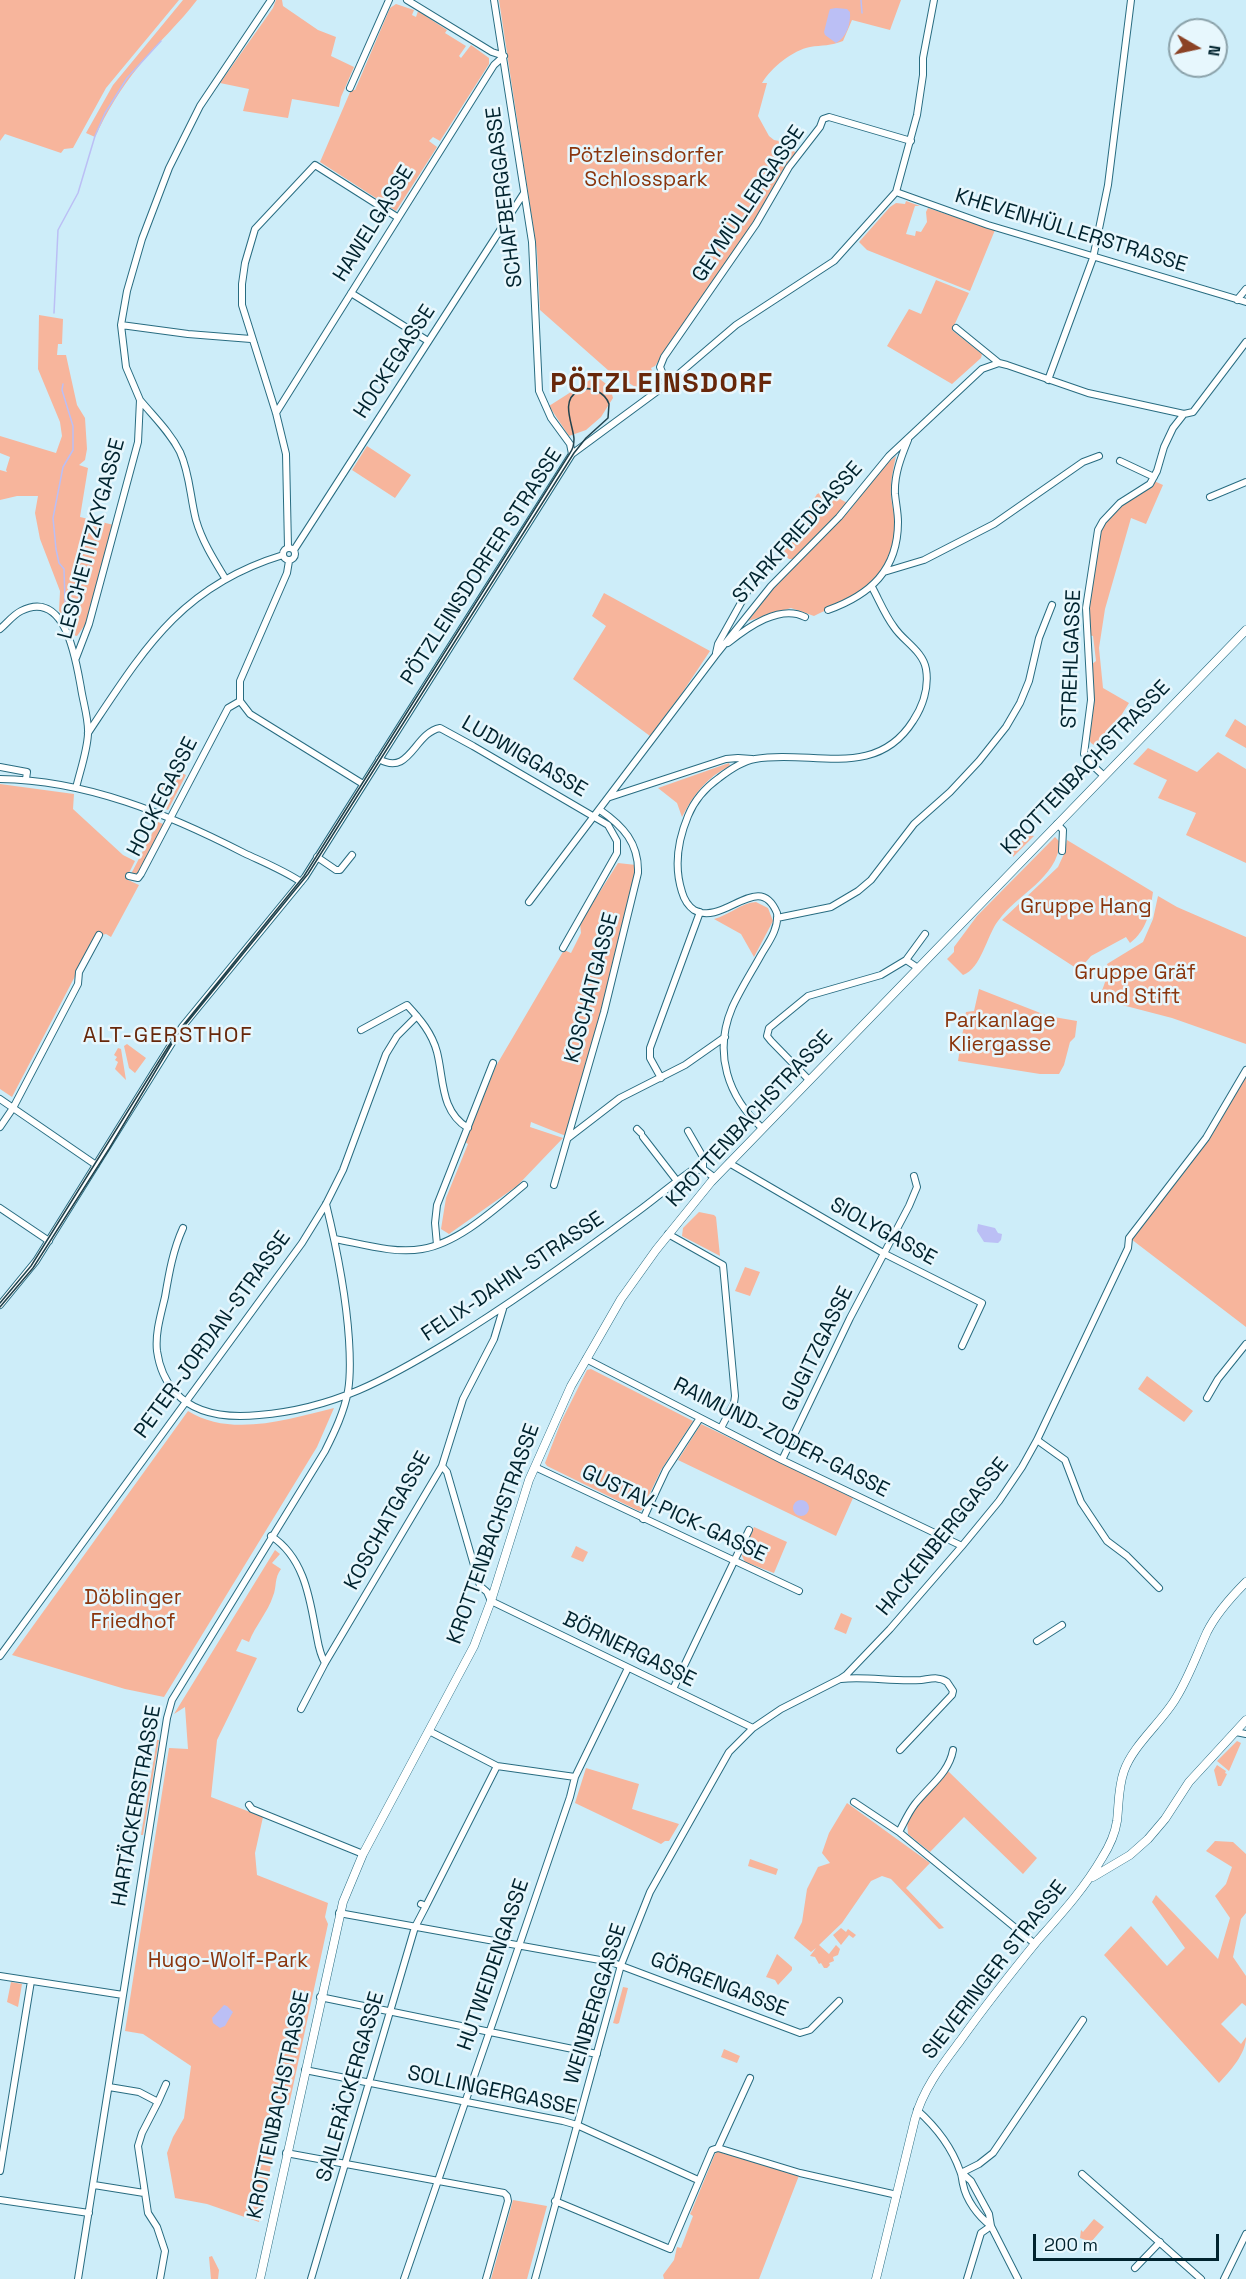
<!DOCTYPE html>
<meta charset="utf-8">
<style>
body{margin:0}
#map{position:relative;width:1246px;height:2279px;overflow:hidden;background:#cdedf9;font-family:"Space Grotesk",sans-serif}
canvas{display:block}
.north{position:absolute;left:1168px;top:18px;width:60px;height:60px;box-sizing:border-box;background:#e7f7fd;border:2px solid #8ba2aa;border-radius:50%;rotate:99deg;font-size:16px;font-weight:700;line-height:24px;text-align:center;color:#00232e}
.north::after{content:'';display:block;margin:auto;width:21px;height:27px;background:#8b4225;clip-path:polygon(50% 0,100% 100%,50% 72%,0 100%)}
.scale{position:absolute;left:1033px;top:2234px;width:186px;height:27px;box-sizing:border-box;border:3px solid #00232e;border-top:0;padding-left:8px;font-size:18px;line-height:21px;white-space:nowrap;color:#00232e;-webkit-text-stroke:4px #e7f7fd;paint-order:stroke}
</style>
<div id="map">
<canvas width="1246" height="2279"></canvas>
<div class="north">N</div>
<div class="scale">200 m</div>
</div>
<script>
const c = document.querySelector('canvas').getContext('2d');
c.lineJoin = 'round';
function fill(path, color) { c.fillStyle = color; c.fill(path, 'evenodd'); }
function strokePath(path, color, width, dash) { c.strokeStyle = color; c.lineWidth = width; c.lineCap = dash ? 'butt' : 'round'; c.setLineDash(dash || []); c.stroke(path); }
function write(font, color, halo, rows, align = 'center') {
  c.font = font + ' "Space Grotesk",sans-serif'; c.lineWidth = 5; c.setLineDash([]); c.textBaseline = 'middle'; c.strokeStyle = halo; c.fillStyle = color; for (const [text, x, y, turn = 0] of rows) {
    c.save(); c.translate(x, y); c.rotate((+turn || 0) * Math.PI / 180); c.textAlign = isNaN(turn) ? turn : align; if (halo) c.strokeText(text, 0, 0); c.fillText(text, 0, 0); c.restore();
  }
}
const green = new Path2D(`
 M0,0H179L106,88L73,148L64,149L61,153L5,134L0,141Z
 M183,0H197C179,24 157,43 139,66C121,88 107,111 95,137L86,133L113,85Z
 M276,0H282L283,6L318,30L336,37L331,56L354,67L341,97L339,107L292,99L288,118L243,111L249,89L220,83L273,8Z
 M499,0H901L890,30L852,20L843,41C831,46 822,45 810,47C793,50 771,68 762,83H767L758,116L769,136L774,140L785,142L796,153L736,249L655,366L651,368L654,375L647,381L644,378L640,382L642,385L637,388L609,371L540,310L537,252Z
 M396,4L414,10L412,15L416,17L418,11L447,30L445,33L466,46L459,56L461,58L471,45L489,58V64L440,141L433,137L429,141L437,147L396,211L320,162L351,90H355L390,8Z
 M906,201L920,206H915L906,234L915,236L916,231L921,232L927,222L926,212L928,208L995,230L970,291L867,250L859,242L890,207L896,203L905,204Z
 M936,280L969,293L952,330L982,354L981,358L952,384L887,346L909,309L921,314Z
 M39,315L63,319L62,344H58L57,355H66L77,405L85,418L87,449L85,460L79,465L88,468L80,517L114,525L87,622L77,636L73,635L64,616L59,611L60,591L40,539L35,513L38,496H17L0,500V470L7,472L6,470L10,457L0,453V436L56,453L62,436L60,422L38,369Z
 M596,376L610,387L613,398L601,417L586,430L569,436L549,406Z
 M367,446L411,475L395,498L352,470Z
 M896,456C893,470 890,483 891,497C892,505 894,513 895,521C897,579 859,595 814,616L791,608L748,621L782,576L850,510L879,470Z
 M1154,481L1163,485L1146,524L1131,518L1105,609L1099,648L1103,688L1129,703L1100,749L1091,743L1088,737L1094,702L1092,664L1096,661L1093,636L1088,635L1087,617L1099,532C1111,508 1134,496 1154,481Z
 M826,491L849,504L793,559H789L782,553L817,494Z
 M604,593L710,651L682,693L650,736L573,679L606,626L592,616Z
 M1235,719L1246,726V748L1225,736Z
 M1148,748L1197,772L1218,752L1246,769V863L1186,835L1196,813L1158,798L1167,780L1133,764Z
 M729,763L730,766C708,776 693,795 682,817L677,803L658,788Z
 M177,771L186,775L168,810L151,803L160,784L169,788Z
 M0,784L74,794L73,809L123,855L135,861L126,879L139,885L111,937L106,934L96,936L12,1097L0,1089Z
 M158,822L166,825L138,875L131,874Z
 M1029,835L1034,836L1013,857V849Z
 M1055,837L1060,842C1057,879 1018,893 998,921C987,935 981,969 963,975L947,959L954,952V947L977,916Z
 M1067,840L1153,892C1150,912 1147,930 1130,943L1126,937L1091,956L1079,970L1002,920L1058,867L1064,854Z
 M618,863L636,865V878L594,1040L566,1136L531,1122L530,1127L563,1138L517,1186L449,1234L441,1229L446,1198L468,1144L465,1142L496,1066L564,950L571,953L581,933L580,923Z
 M1158,896L1177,907L1246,937V1044L1172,1018L1099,999L1109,971L1107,964L1143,942L1153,919Z
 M756,902L768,908L773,921L754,957L741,934L714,919C729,915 741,903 756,902Z
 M979,989L1048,1016L1077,1021L1075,1037L1070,1042L1064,1065L1059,1074H1040L958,1061L966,1012L974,1011Z
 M127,1044L146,1058L135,1073L129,1068L124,1046Z
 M118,1048L121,1049L126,1080L115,1069L118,1062L115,1060L117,1057L114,1055Z
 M1246,1074V1327L1131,1239L1187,1166Z
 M699,1212L714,1215L716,1217L720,1256L682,1236L683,1228Z
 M745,1267L760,1272L750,1296L735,1291Z
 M591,1369L693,1421L661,1470L642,1510L639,1511L547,1466L545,1463L561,1422L587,1370Z
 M1147,1376L1193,1411L1184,1422L1138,1389Z
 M334,1408L317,1447L164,1697L125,1689L12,1655L188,1411C231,1438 289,1419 334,1408Z
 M701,1424L853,1498L836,1536L678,1460Z
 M754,1527L787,1542L774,1573L745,1562L741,1554Z
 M576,1546L588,1552L583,1562L571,1557Z
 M275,1550L280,1554L272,1563L281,1569C274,1578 277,1587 273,1596C268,1612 255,1626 249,1642L242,1639L236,1651L257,1658L217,1740L211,1797L263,1817L255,1853L257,1875L328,1903L325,1917L328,1924L289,2105L284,2104L259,2222L207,2204L175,2198L167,2153L173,2137L184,2118L191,2066L143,2034L125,2031L169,1748L188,1749L185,1707L174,1714Z
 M841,1613L852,1618L846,1634L834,1629Z
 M157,1740H159L143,1835H141Z
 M1237,1741L1241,1743L1229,1771L1217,1761Z
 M1217,1765L1226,1771L1225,1773L1227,1774L1221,1786H1218L1214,1770Z
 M586,1768L639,1784L632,1809L679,1824L669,1841H665L661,1844L575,1803Z
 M948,1771L1037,1858L1023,1874L964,1817L930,1852L908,1834L907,1821L919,1802Z
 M847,1803L930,1863L906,1888L944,1928L939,1929L891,1879L882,1876L871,1881L842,1923L819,1945L829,1954L836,1945L840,1949L838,1955L833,1957L834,1961L829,1963L830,1965L827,1968H824L821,1963L819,1964L815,1957L810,1956L816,1948L811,1952L794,1938L802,1922L807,1889L818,1867L830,1863L822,1853L829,1833Z
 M1215,1841L1233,1842L1246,1854V1913L1241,1919L1233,1957L1246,1976V2006L1242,2003L1221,2024L1241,2044L1246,2037C1246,2054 1230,2071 1219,2083L1104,1955L1131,1926L1167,1966L1185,1948L1152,1902L1156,1895L1218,1959L1230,1918L1215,1896L1226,1884L1232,1867L1206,1851Z
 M750,1859L778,1869L776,1875L748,1866Z
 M841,1928L846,1932L848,1929L856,1935L853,1938L849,1935L841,1945L833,1935Z
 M777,1954L792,1967V1970L778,1985L775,1980L766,1977Z
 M11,1982L22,1984L18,2007L7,2002Z
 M623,1987L628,1988L619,2023L617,2024L613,2023Z
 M724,2049L740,2056L737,2063L721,2057Z
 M720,2149L800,2173L759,2279H664L663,2275L674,2260L677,2247L681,2248L693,2216L690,2214L692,2210L715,2154Z
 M513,2200L547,2206L527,2279H491Z
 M1094,2219L1104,2227L1091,2242L1080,2238L1081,2230L1083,2232Z
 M212,2256L219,2270L218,2279H211L209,2257Z`);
const water = new Path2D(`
 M836,8L847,9L850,12C851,24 846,38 836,43L825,35L824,32L829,12L830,9Z
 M978,1224L995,1228L998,1233L1002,1234L1001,1240L998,1243L984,1242L977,1231Z
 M793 1508a8 8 0 1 1 16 0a8 8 0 1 1-16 0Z
 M224,2005L227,2006L233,2012L225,2026L220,2028L213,2023L212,2018Z`);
const stream = new Path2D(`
 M861,0L862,13
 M54,313L58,230L78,193L95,136L105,113L127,78L161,41
 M63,384L62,390L73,426V450L63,467L53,518L56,549L59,563L64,569L65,602`);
const minor = new Path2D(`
 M407,0L492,52L504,56
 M494,0L532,242L539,391L551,418L570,444L572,454
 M350,88L389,0
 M896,192L988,225L1246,302
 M351,293L428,341
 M1237,300L1246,289
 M121,325L188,334L251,339
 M956,328L999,363
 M1048,380L1093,258L1108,185L1131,0
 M667,384L660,367L664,357L756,224L789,167L820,127L823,119L829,117L911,141
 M140,400C154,417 170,432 180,452C190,474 190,497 196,520C202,541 214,560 225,578
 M276,413L494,65L504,56
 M1120,461L1154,477
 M1210,497L1246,482
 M288,547L286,454L276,413L242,305V284L245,263L255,229L315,165L397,217
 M283 554a6 6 0 1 1 12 0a6 6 0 1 1-12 0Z
 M294,550L524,193
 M289,561L287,573L240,681V701L250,714L363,784
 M884,572L924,560L994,524L1083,462L1099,456
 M828,610C870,595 898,570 898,522C898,513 896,504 895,494C894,475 901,457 908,440
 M0,629C7,623 13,615 21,611C66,588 76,661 81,688C83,702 89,720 88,734C87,752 80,771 76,788
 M728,643C748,627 780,604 805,617
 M716,653L718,644L747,592
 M76,658L89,624L138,442L140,400L126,367L121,325L127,291L142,239L169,168L200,106L271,0
 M88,733C144,649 181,586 283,555
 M379,759C410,777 414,733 440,728L473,746L608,825L617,841V853L563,948
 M0,767L27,772L26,779
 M1104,776L1087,760L1084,754L1091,700L1086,608L1098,530L1103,521L1120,503L1150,484L1157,471L1164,447L1173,428L1184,414L1193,412L1246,342
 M0,779C86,780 168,814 244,853C263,862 283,870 301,882
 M610,797L726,759L738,758L752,759
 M1057,824L1063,830L1062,851
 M317,857L336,870H340L352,855
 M129,876L138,878L141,874L228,708L240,701
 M529,902L715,656L771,586L839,517L889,456L982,369L999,363L1007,365L1088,393L1184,414
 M777,918L831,907L858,891L871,880L914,824L950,792L979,761L1006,727L1020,703L1029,681L1039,638L1052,605
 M906,960L925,934
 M361,1030L407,1005C420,1019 432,1033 437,1052C444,1079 440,1111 468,1128
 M661,1078L650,1058V1048L700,912
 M809,1080L771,1041L767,1036L769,1028L808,996L881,975L906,960L918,968
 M0,1099L96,1165
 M0,1127L13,1108L78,984L79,972L99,935
 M762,1128C728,1097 713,1053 732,1008C740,990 751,973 761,955C768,943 779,929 777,913C759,869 724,927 694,910C687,905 684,899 682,892C674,867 678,840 688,816C694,801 705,788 719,778C728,771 743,761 755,759C811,749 875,781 913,721C923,706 929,687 926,669C923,651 903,641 894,627C885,615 879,600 872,587
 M637,1129L641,1133
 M688,1131L703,1157V1169
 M643,1137L677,1181
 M568,1138L620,1098L685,1065L725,1037
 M729,1163L885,1254L982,1303L962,1346
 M554,1185L604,1012L638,873C639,843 623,826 600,810
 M0,1208L49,1241
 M183,1228C173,1250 169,1273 165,1297C161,1314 155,1333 157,1351C159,1365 165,1381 175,1392C196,1416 229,1418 259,1415C334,1409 387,1379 450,1341C515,1301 576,1257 637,1212C655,1199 672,1184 691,1171L703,1169L715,1178
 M668,1234L723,1265L735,1396L734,1403L721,1428
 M335,1239C362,1244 395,1254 422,1249C459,1243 496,1208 524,1185
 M437,1245L435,1223L437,1205L493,1063
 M0,1305L36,1261L182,1027L305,877L572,454L667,384L736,325L834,261L896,192L917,115L923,75V58L934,0
 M586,1359L782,1460L962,1546
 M1207,1398L1218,1379L1246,1344
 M1037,1440L1065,1460L1081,1502L1107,1541L1127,1556L1159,1588
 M782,1460L850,1318L909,1206L917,1187L914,1176
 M442,1466L447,1472L480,1586L487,1592L491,1601L753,1728
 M535,1467L799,1591
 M643,1519L666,1470L700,1418
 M271,1536C302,1556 309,1593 315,1627C318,1640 318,1651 325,1663
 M1037,1641L1062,1625
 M0,1656L302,1243L326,1204L343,1170L386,1054L397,1036L417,1016
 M841,1679C866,1676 893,1682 921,1680C930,1679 939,1676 947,1682L953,1691L952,1695L900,1750
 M673,1689L749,1530
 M301,1709L325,1663L442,1466L463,1399L494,1339L503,1309
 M429,1731L497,1766L575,1777
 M1236,1732L1246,1734
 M854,1802L899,1832L1035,1944
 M249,1805L252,1809L363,1854
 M899,1832C904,1823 908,1813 915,1804C929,1786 949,1773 953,1750
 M426,1906L497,1766
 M339,1913L611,1962L800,2033L810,2030L839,2001
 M0,1976L123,1995
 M320,1997L597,2054
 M305,2070L563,2121L577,2125L698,2180
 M109,2087L139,2092L158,2102L142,2133L138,2146L148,2213L157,2227L165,2251L160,2279
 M158,2102L166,2084
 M917,2110C935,2126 952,2148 960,2171C962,2175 962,2180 963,2184C966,2200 978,2216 991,2226
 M718,2148L800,2173L897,2195
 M718,2148L750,2078
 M286,2153L504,2193L507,2196L508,2201L486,2279
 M0,2171L31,1981
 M961,2173L979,2164L993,2153L1083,2020
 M962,2173L971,2181L989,2214L991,2226L1018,2279
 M1082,2174L1201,2279
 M94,2185L144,2193
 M0,2200L89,2213
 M555,2201L670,2249L712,2150L718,2148
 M1135,2268L1160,2242
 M78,2279L167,1718L172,1700L325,1451C335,1431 344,1412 348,1391C351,1374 350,1356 349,1340C346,1294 337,1249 326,1204
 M311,2279L415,1927L426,1906L421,1904
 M404,2279C460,2118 515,1958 570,1797L575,1777L628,1668
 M535,2279L621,1965L650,1892L729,1752L753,1728L781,1709L840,1679L846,1675L890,1629L962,1546L999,1501L1022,1467L1037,1440L1128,1248L1129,1238L1206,1138L1246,1070
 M967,2279L981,2233L991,2226
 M1224,2279L1246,2234`);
const major = new Path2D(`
 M1093,1877L1130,1855L1148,1839L1165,1819L1189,1782L1246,1720
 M260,2279L343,1902L363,1854L474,1646L491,1601L529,1480L571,1386L621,1299L656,1250L711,1182L1246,630
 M876,2279L915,2119C923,2089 942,2065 960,2041C985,2006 1011,1973 1038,1940C1061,1914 1084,1889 1102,1858C1109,1847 1115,1834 1117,1821C1119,1804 1118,1788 1124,1771C1133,1745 1162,1722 1176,1698C1189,1677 1197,1654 1207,1632C1216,1614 1231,1597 1246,1582`);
const tram = new Path2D(`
 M0,1303L31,1266L176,1034L304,876L570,453C573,449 574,445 574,439C573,424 560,401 578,391C584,388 591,388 597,391C603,394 607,398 609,404L608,418L586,438L574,453L308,874L177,1035L109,1149L33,1268L0,1307`);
const parkNames = [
 ["Pötzleinsdorfer",646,156],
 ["Schlosspark",646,180],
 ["Gruppe Hang",1086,907],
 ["Gruppe Gräf",1135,973],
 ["und Stift",1135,997],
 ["Parkanlage",1000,1021],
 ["Kliergasse",1000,1045],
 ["Döblinger",133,1598],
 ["Friedhof",133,1622],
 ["Hugo-Wolf-Park",228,1961]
];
const streetNames = [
 ["SCHAFBERGGASSE",505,197,-97],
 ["GEYMÜLLERGASSE",749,204,-56],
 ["HAWELGASSE",374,224,-58],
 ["KHEVENHÜLLERSTRASSE",1071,231,17],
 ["HOCKEGASSE",395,362,-57],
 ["STARKFRIEDGASSE",798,533,-48],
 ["LESCHETITZKYGASSE",92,539,-75],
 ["PÖTZLEINSDORFER STRASSE",482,567,-57],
 ["STREHLGASSE",1072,659,-88],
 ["LUDWIGGASSE",524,757,30],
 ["KROTTENBACHSTRASSE",1086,768,-46],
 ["HOCKEGASSE",163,797,-63],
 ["KOSCHATGASSE",592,988,-75],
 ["KROTTENBACHSTRASSE",750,1119,-47],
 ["SIOLYGASSE",883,1232,29],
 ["FELIX-DAHN-STRASSE",513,1277,-34],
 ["PETER-JORDAN-STRASSE",213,1335,-54],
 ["GUGITZGASSE",818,1349,-64],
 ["RAIMUND-ZODER-GASSE",781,1438,27],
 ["GUSTAV-PICK-GASSE",674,1514,25],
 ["KOSCHATGASSE",388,1521,-61],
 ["KROTTENBACHSTRASSE",494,1534,-70],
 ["HACKENBERGGASSE",943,1537,-51],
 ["BÖRNERGASSE",629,1650,26],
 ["HARTÄCKERSTRASSE",137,1806,-80],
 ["HUTWEIDENGASSE",494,1965,-71],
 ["SIEVERINGER STRASSE",995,1970,-52],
 ["GÖRGENGASSE",719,1985,21],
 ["WEINBERGGASSE",596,2004,-73],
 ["SAILERÄCKERGASSE",351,2087,-74],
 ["SOLLINGERGASSE",492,2091,12],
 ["KROTTENBACHSTRASSE",279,2105,-78]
];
const neighbourhoodNames = [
 ["ALT-GERSTHOF",168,1036]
];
const districtNames = [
 ["PÖTZLEINSDORF",662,385]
];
fill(green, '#f7b59c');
fill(water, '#bbbff5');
strokePath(stream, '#bbbff5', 1.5);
strokePath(minor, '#286c81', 8);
strokePath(major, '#286c81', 9);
strokePath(minor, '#fff', 6);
strokePath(major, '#fff', 8);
strokePath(tram, '#21434e', 1.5);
write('21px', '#8a350d', '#e7f7fd', parkNames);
write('21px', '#00232e', '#e7f7fd', streetNames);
c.letterSpacing = '1.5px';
write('22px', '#67270a', '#e7f7fd', neighbourhoodNames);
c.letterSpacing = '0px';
c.letterSpacing = '1.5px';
write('bold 27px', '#67270a', '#e7f7fd', districtNames);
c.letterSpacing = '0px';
</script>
